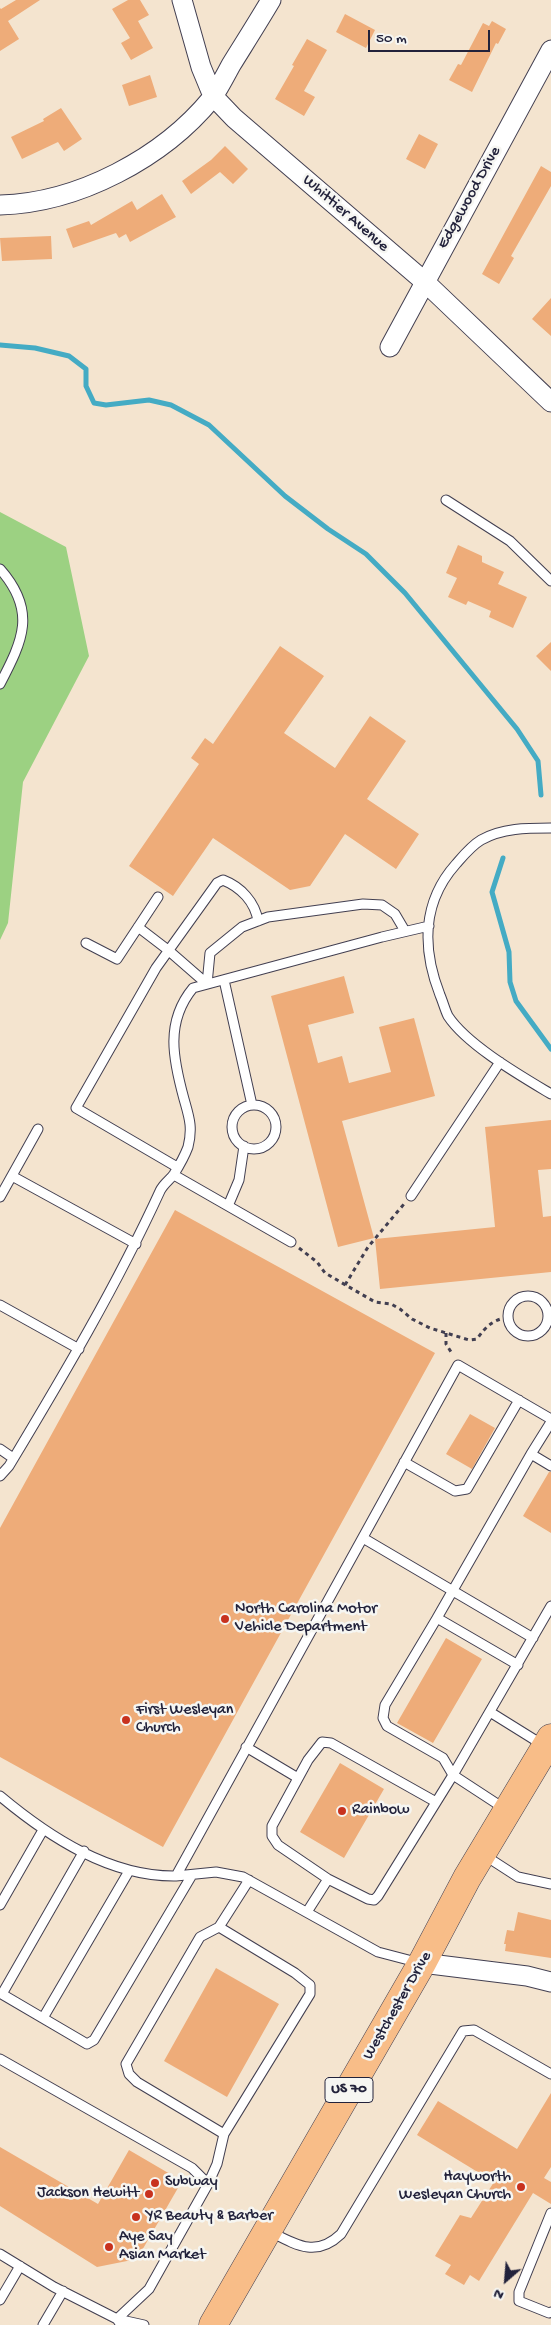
<!DOCTYPE html>
<style>
body{margin:0}
#map{position:relative;width:551px;height:2325px;overflow:hidden;background:#f4e4cf;font-family:"Gochi Hand",sans-serif}
canvas{display:block}
.north{position:absolute;left:481px;top:2255px;width:50px;height:50px;-webkit-text-stroke:4px #f6f6f2;paint-order:stroke;rotate:207deg;font-size:14px;font-weight:700;line-height:20px;text-align:center;color:#22223b}
.north::after{content:'';display:block;margin:auto;width:18px;height:22px;background:#22223b;clip-path:polygon(50% 0,100% 100%,50% 72%,0 100%)}
.scale{position:absolute;left:368px;top:30px;width:122px;height:22px;box-sizing:border-box;border:2px solid #22223b;border-top:0;padding-left:6px;font-size:15px;line-height:18px;white-space:nowrap;color:#22223b;-webkit-text-stroke:4px #f6f6f2;paint-order:stroke}
</style>
<div id="map">
<canvas width="551" height="2325"></canvas>
<div class="north">N</div>
<div class="scale">50 m</div>
</div>
<script>
const c = document.querySelector('canvas').getContext('2d');
c.lineJoin = 'round';
function fill(path, color) { c.fillStyle = color; c.fill(path, 'evenodd'); }
function strokePath(path, color, width, dash) { c.strokeStyle = color; c.lineWidth = width; c.lineCap = dash ? 'butt' : 'round'; c.setLineDash(dash || []); c.stroke(path); }
function write(font, color, halo, rows, align = 'center') {
  c.font = font + ' "Gochi Hand",sans-serif'; c.lineWidth = 5; c.setLineDash([]); c.textBaseline = 'middle'; c.strokeStyle = halo; c.fillStyle = color; for (const [text, x, y, turn = 0] of rows) {
    c.save(); c.translate(x, y); c.rotate((+turn || 0) * Math.PI / 180); c.textAlign = isNaN(turn) ? turn : align; if (halo) c.strokeText(text, 0, 0); c.fillText(text, 0, 0); c.restore();
  }
}
const green = new Path2D(`
 M0,512L66,547L89,656L23,782L8,923L0,940Z`);
const stream = new Path2D(`
 M0,345L35,348L69,356L86,369V386L94,403L106,405L149,400L171,405L209,425L285,496L328,529L366,554L405,593L517,729L538,761L541,795
 M503,858L492,892L509,952L510,982L516,1001L551,1049`);
const building = new Path2D(`
 M16,0H40L8,21L19,39L0,51V8L1,9Z
 M128,0H140L149,15L138,21L153,48L131,60L121,43L130,38L112,9Z
 M345,14L375,30L366,48L336,32Z
 M492,21L506,29L498,44L496,43L472,92L449,80L458,64L461,65L483,23L489,26Z
 M307,39L327,50L304,91L315,97L304,116L275,99L294,66L292,65Z
 M150,75L157,97L129,106L122,85Z
 M61,108L82,139L64,151L58,142L22,159L11,137L44,121L43,119Z
 M419,134L438,144L425,169L406,159Z
 M225,146L248,169L233,184L220,172L191,194L182,181L211,160Z
 M541,166L551,172V186L511,256L514,258L499,284L482,274Z
 M162,194L176,217L130,242L126,234L119,238L116,233L73,248L66,229L89,221L91,225L132,201L137,210Z
 M51,236L52,259L2,261L0,238Z
 M551,298V336L532,319Z
 M458,545L482,556V562L504,572L498,584L527,597L513,628L489,617L491,611L468,601L466,605L448,597L457,578L446,573Z
 M551,642V671L536,656Z
 M280,646L324,676L284,733L335,768L370,716L406,741L367,799L419,834L396,869L345,834L310,886L290,890L213,838L173,896L129,866L199,764L191,758L205,738L213,744Z
 M344,976L354,1013L308,1025L318,1063L342,1056L349,1083L391,1072L379,1027L414,1018L435,1096L342,1121L374,1238L338,1247L271,996Z
 M551,1120V1169L538,1170L543,1217L551,1216V1272L380,1289L375,1239L495,1227L485,1127Z
 M175,1210L435,1353L163,1847L0,1757V1528Z
 M470,1414L495,1428L472,1469L446,1454Z
 M549,1472H551V1533L523,1516Z
 M446,1638L482,1659L433,1743L397,1723Z
 M340,1763L384,1789L344,1858L300,1832Z
 M518,1912L551,1920V1958L505,1951L506,1944H504L507,1930L514,1931Z
 M216,1968L279,2004L227,2097L164,2061Z
 M551,2093V2167L544,2178L551,2182V2204L533,2193L479,2281L470,2275L464,2285L445,2274L451,2265L435,2256L460,2215L471,2218L494,2182L417,2135L438,2101L517,2149Z
 M0,2147L98,2204L129,2150L182,2181L137,2259L97,2267L0,2206Z`);
const path = new Path2D(`
 M299,1248L317,1262L325,1273L375,1302L391,1304L400,1309L412,1319L430,1328L469,1340L477,1339C486,1326 493,1320 508,1317
 M345,1285L368,1247L404,1204
 M446,1333V1344L453,1355`);
const service = new Path2D(`
 M446,500L510,541L551,581
 M0,569C37,611 23,640 0,684
 M551,828C527,828 502,828 481,840C471,846 463,856 456,864C422,902 422,949 440,995C443,1002 445,1010 448,1016C467,1045 521,1076 551,1094
 M138,927L168,950L207,984
 M86,943L117,959L158,897
 M224,980L252,1105
 M207,984L210,953L242,927L268,917L363,904L382,905L395,914L405,931
 M232 1127a22 22 0 1 1 44 0a22 22 0 1 1-44 0Z
 M177,1167L76,1108L156,968L217,883L223,880C241,887 255,902 258,921
 M174,1175L291,1242
 M12,1176L136,1244
 M411,1196L500,1062
 M0,1197L38,1129
 M228,1206L239,1180L244,1146
 M508 1316a20 20 0 1 1 40 0a20 20 0 1 1-40 0Z
 M0,1305L79,1349
 M551,1422L531,1454L551,1466
 M0,1449L13,1458
 M404,1462L455,1491L467,1489L519,1400
 M0,1476L9,1466C63,1376 116,1287 160,1191C164,1183 170,1180 174,1174C179,1166 185,1155 188,1147C193,1127 189,1117 184,1099C173,1059 165,1022 193,988L382,937L429,926
 M363,1538L533,1638
 M437,1618L531,1454
 M490,1712L543,1745
 M246,1747L298,1778
 M0,1796C49,1837 110,1877 176,1876
 M505,1809L453,1775L443,1758L387,1726L383,1718L385,1705L437,1618L518,1665
 M484,1855L518,1877L551,1884
 M328,1879L278,1845L272,1836V1826L308,1760L322,1742L331,1743L436,1802
 M0,1905L43,1830
 M307,1912L328,1879L368,1899L374,1900L378,1896L453,1775L551,1606
 M219,1927L200,1937L126,2064L129,2074L137,2082L224,2134
 M420,1963L378,1952L243,1877L216,1872L176,1876L458,1365L551,1419
 M0,1993L87,2044L94,2040L192,1875
 M2,1994L84,1851
 M43,2018L129,1871
 M0,2059L192,2168L208,2184
 M551,2213L519,2292V2301L549,2313L551,2312
 M269,2231C296,2245 316,2258 341,2234L463,2031L474,2030L551,2074
 M0,2254L54,2287L117,2319L149,2289L208,2184L217,2164L224,2134L310,1994V1985L295,1973L219,1927L249,1880
 M0,2300L20,2266
 M43,2325L63,2291
 M121,2325L117,2319L144,2325`);
const minor = new Path2D(`
 M182,0L201,67L213,96L234,118L425,282L551,402
 M0,205C78,203 163,158 212,98C219,88 225,76 231,65C244,44 258,22 271,0
 M390,347L551,50
 M422,1963L527,1976L551,1982`);
const primary = new Path2D(`
 M213,2325L422,1963L467,1878L551,1738`);
const markers = [
 [225,1619,5,"#c8321e"],
 [126,1720,5,"#c8321e"],
 [342,1811,5,"#c8321e"],
 [155,2183,5,"#c8321e"],
 [521,2187,5,"#c8321e"],
 [149,2194,5,"#c8321e"],
 [136,2217,5,"#c8321e"],
 [109,2247,5,"#c8321e"]
];
const shields = [
 [349,2090,48]
];
const shieldNames = [
 ["US 70",349,2090]
];
const streetNames = [
 ["Edgewood Drive",470,198,-61],
 ["Whittier Avenue",345,214,41],
 ["Westchester Drive",398,2006,-60]
];
const poiNames = [
 ["North Carolina Motor",235,1610],
 ["Vehicle Department",235,1628],
 ["First Wesleyan",136,1711],
 ["Church",136,1729],
 ["Rainbow",352,1811],
 ["Hayworth",511,2178,"right"],
 ["Wesleyan Church",511,2196,"right"],
 ["Subway",165,2183],
 ["Jackson Hewitt",139,2194,"right"],
 ["YR Beauty & Barber",146,2217],
 ["Aye Say",119,2238],
 ["Asian Market",119,2256]
];
fill(green, '#9cd182');
strokePath(stream, '#44abc4', 5);
fill(building, '#eeac79');
strokePath(service, '#423f51', 11);
strokePath(minor, '#423f51', 21);
strokePath(primary, '#423f51', 29);
strokePath(path, '#423f51', 3, [4, 4]);
strokePath(service, '#fff', 9);
strokePath(minor, '#fff', 19);
strokePath(primary, '#f8bd88', 28);
for (const [x, y, r, color] of markers) { const dot = new Path2D(); dot.arc(x, y, r, 0, 2 * Math.PI); c.fillStyle = color; c.fill(dot); strokePath(dot, '#f6f6f2', 2); }
for (const [x, y, w] of shields) { const box = new Path2D(); box.roundRect(x - w / 2, y - 12.5, w, 25, 4); c.fillStyle = '#f6f6f2'; c.fill(box); strokePath(box, '#22223b', 1); }
write('bold 15px', '#22223b', null, shieldNames);
write('16px', '#22223b', '#f6f6f2', streetNames);
write('16px', '#22223b', '#f6f6f2', poiNames, 'left');
</script>
